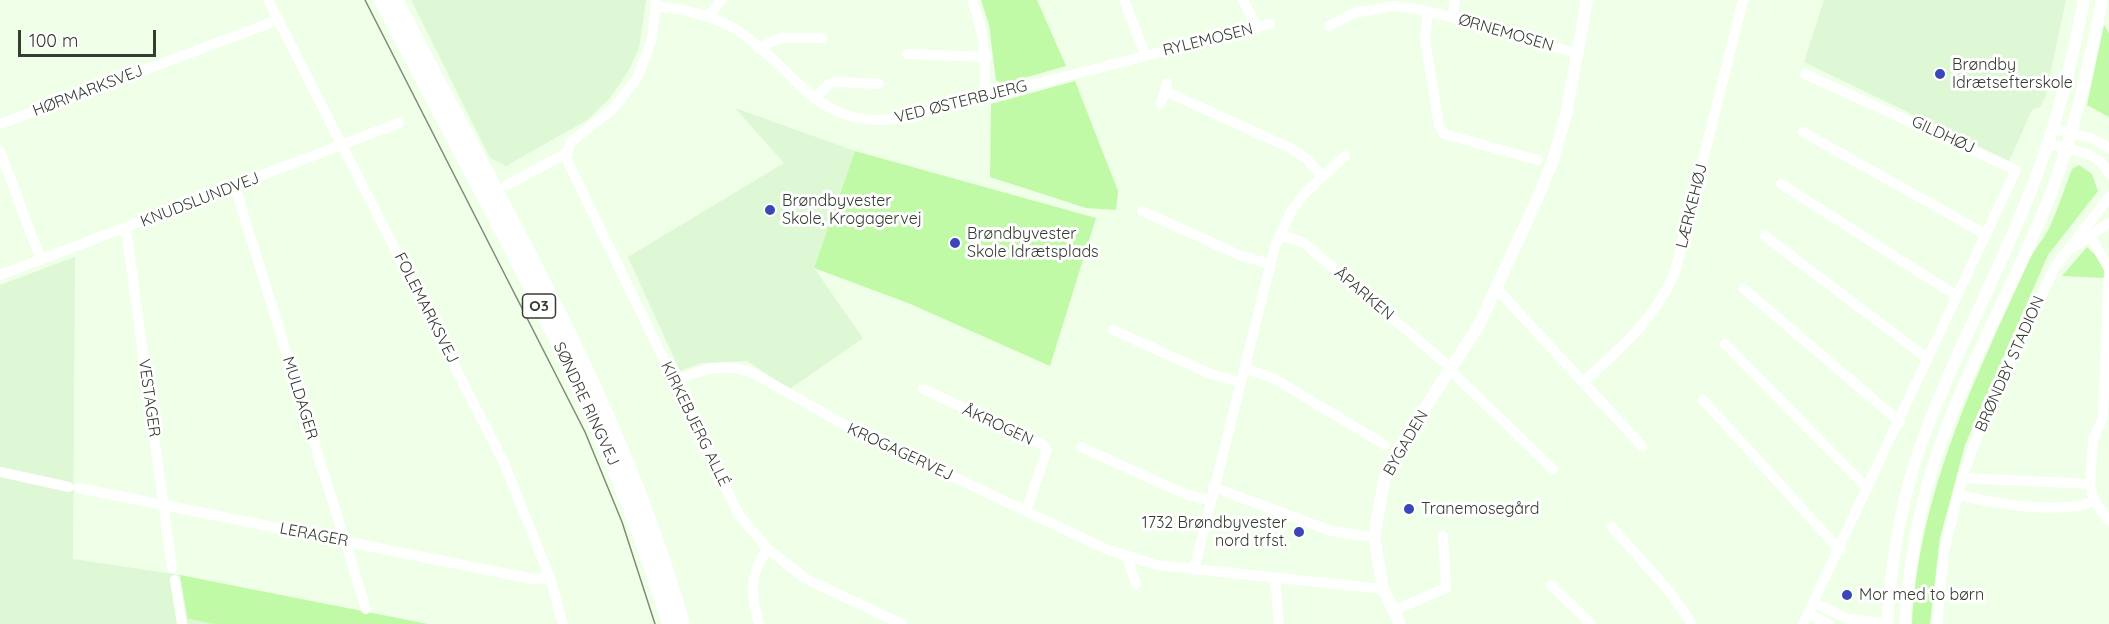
<!DOCTYPE html>
<meta charset="utf-8">
<style>
body{margin:0}
#map{position:relative;width:2109px;height:624px;overflow:hidden;background:#efffe8;font-family:Quicksand,sans-serif}
canvas{display:block}
.scale{position:absolute;left:18px;top:30px;width:138px;height:27px;box-sizing:border-box;border:3px solid #353c31;border-top:0;padding-left:8px;font-size:18px;line-height:21px;white-space:nowrap;color:#353c31;-webkit-text-stroke:4px #fff;paint-order:stroke}
</style>
<div id="map">
<canvas width="2109" height="624"></canvas>
<div class="scale">100 m</div>
</div>
<script>
const c = document.querySelector('canvas').getContext('2d');
c.lineJoin = 'round';
function fill(path, color) { c.fillStyle = color; c.fill(path, 'evenodd'); }
function strokePath(path, color, width, dash) { c.strokeStyle = color; c.lineWidth = width; c.lineCap = dash ? 'butt' : 'round'; c.setLineDash(dash || []); c.stroke(path); }
function write(font, color, halo, rows, align = 'center') {
  c.font = font + ' Quicksand,sans-serif'; c.lineWidth = 6; c.setLineDash([]); c.textBaseline = 'middle'; c.strokeStyle = halo; c.fillStyle = color; for (const [text, x, y, turn = 0] of rows) {
    c.save(); c.translate(x, y); c.rotate((+turn || 0) * Math.PI / 180); c.textAlign = isNaN(turn) ? turn : align; if (halo) c.strokeText(text, 0, 0); c.fillText(text, 0, 0); c.restore();
  }
}
const built = new Path2D(`
 M411,0H646L639,48L628,72L609,99L587,120L506,166L490,158Z
 M1824,0H2066L2045,98L2040,107L2032,110L2009,161L1804,62Z
 M735,108L855,151L814,268L863,338L790,389L747,361L701,363L680,371L628,257L784,163Z
 M75,257L73,559L180,575L188,619L215,624H0V285Z`);
const green = new Path2D(`
 M981,0H1037L1066,66L1003,84L996,80L989,25Z
 M2104,25L2109,33V117L2087,105Z
 M1075,81L1118,191L1116,210L1086,208L990,177L991,104Z
 M855,151L1096,218L1050,366L908,303L814,268Z
 M2079,165L2092,174L2098,191L2048,255L1965,445L1940,538L1930,624H1912C1919,492 1974,381 2028,263C2034,249 2045,238 2051,224C2059,206 2065,187 2072,169Z
 M2087,247L2104,263L2105,278L2062,276Z
 M180,575L428,624H215L188,619Z`);
const minor = new Path2D(`
 M268,0L505,465L550,578L563,624
 M656,0L652,40L637,78L615,107L571,142L567,153L568,162L739,515L768,549L806,579L902,624
 M972,0C985,33 986,62 985,97
 M1124,0L1146,56
 M1243,0L1257,28
 M656,6C683,9 712,15 735,29C799,69 816,135 907,117L1270,24
 M1428,11L1425,39L1439,125L1444,134L1538,160
 M708,17L721,0
 M1453,18L1455,0
 M1329,26L1354,13L1395,6L1428,11L1579,54
 M758,48L781,38H822
 M907,54L987,57
 M1165,91L1290,148L1307,159L1321,176
 M815,99L829,84L837,82L879,84
 M1161,103L1167,83
 M0,124L278,20
 M2054,129L2091,138L2109,148
 M1803,132L1985,234
 M2049,144C2070,150 2099,151 2109,174
 M0,151L41,260
 M1781,184L1957,296
 M507,185L567,153
 M235,187L366,609
 M1142,211L1239,255L1270,264
 M126,228L172,568
 M2087,230L2109,269
 M1280,235L1304,243L1444,362
 M1765,236L1928,359
 M2072,248L2109,223
 M0,275L399,123
 M1496,288L1642,446
 M1744,289L1900,422
 M1113,330L1211,374L1240,382
 M1725,344L1868,489
 M1244,368L1273,378L1385,445
 M1451,371L1553,469
 M674,381C701,370 723,362 751,372L854,430L1106,549L1157,565L1383,589
 M1584,381C1621,348 1656,318 1675,272L1743,0
 M923,389L1043,445L1047,450L1026,511
 M1703,400L1840,550
 M1081,447L1185,494L1209,500
 M0,472L69,487
 M1962,478L2090,484L2093,441L2103,417L2109,269
 M2090,484L2094,501L2109,521
 M1213,487L1331,531L1365,536
 M79,488L532,579L550,578
 M1958,495C1994,503 2060,516 2094,501
 M1612,527L1669,591L1692,624
 M1127,557L1136,584
 M1194,570L1275,246L1291,212L1305,193L1345,156
 M1275,579L1279,624
 M175,580L182,624
 M1551,585L1591,624
 M1814,603L1848,619L1889,624
 M1393,611L1446,588L1443,536
 M1809,614L1829,624
 M759,624C751,596 748,573 768,549
 M1803,624L2016,170L1805,74
 M1937,624L1944,552L1962,478L1978,434L2055,267L2109,197`);
const tertiary = new Path2D(`
 M1400,624L1383,589L1374,536L1385,477L1396,453L1479,325L1534,206L1552,163L1566,115L1587,0
 M1887,624C1891,565 1900,506 1919,450C1949,365 1993,285 2027,200C2054,135 2071,69 2084,0
 M1905,624C1909,558 1921,495 1944,434C1975,351 2019,275 2051,193C2075,130 2089,65 2102,0`);
const primary = new Path2D(`
 M382,0C486,204 605,403 670,624
 M395,0C499,204 620,402 682,624`);
const tram = new Path2D(`
 M365,0L585,432L622,522L655,624`);
const markers = [
 [1940,74,6,"#3b46b9"],
 [770,210,6,"#3b46b9"],
 [955,243,6,"#3b46b9"],
 [1409,509,6,"#3b46b9"],
 [1299,532,6,"#3b46b9"],
 [1847,595,6,"#3b46b9"]
];
const shields = [
 [539,306,33]
];
const shieldNames = [
 ["O3",539,306]
];
const streetNames = [
 ["ØRNEMOSEN",1506,33,16],
 ["RYLEMOSEN",1208,40,-14],
 ["HØRMARKSVEJ",88,91,-21],
 ["VED ØSTERBJERG",961,102,-14],
 ["GILDHØJ",1943,135,25],
 ["KNUDSLUNDVEJ",200,200,-21],
 ["LÆRKEHØJ",1692,206,-76],
 ["ÅPARKEN",1364,294,40],
 ["FOLEMARKSVEJ",426,308,63],
 ["BRØNDBY STADION",2010,364,-66],
 ["VESTAGER",149,398,82],
 ["MULDAGER",300,398,73],
 ["SØNDRE RINGVEJ",586,404,65],
 ["KIRKEBJERG ALLÉ",695,424,64],
 ["ÅKROGEN",998,425,25],
 ["BYGADEN",1406,443,-60],
 ["KROGAGERVEJ",900,452,25],
 ["LERAGER",314,535,11]
];
const poiNames = [
 ["Brøndby",1952,65],
 ["Idrætsefterskole",1952,83],
 ["Brøndbyvester",782,201],
 ["Skole, Krogagervej",782,219],
 ["Brøndbyvester",967,234],
 ["Skole Idrætsplads",967,252],
 ["Tranemosegård",1421,509],
 ["1732 Brøndbyvester",1287,523,"right"],
 ["nord trfst.",1287,541,"right"],
 ["Mor med to børn",1859,595]
];
fill(built, '#def7d4');
fill(green, '#c0faa7');
strokePath(minor, '#fff', 10);
strokePath(tertiary, '#fff', 12);
strokePath(primary, '#fff', 16);
strokePath(tram, '#808a7a', 1.5);
for (const [x, y, r, color] of markers) { const dot = new Path2D(); dot.arc(x, y, r, 0, 2 * Math.PI); c.fillStyle = color; c.fill(dot); strokePath(dot, '#fff', 2); }
for (const [x, y, w] of shields) { const box = new Path2D(); box.roundRect(x - w / 2, y - 12, w, 24, 4.5); c.fillStyle = '#fff'; c.fill(box); strokePath(box, '#353c31', 1.5); }
write('bold 15px', '#353c31', null, shieldNames);
write('16px', '#353c31', '#fff', streetNames);
write('16px', '#353c31', '#fff', poiNames, 'left');
</script>
